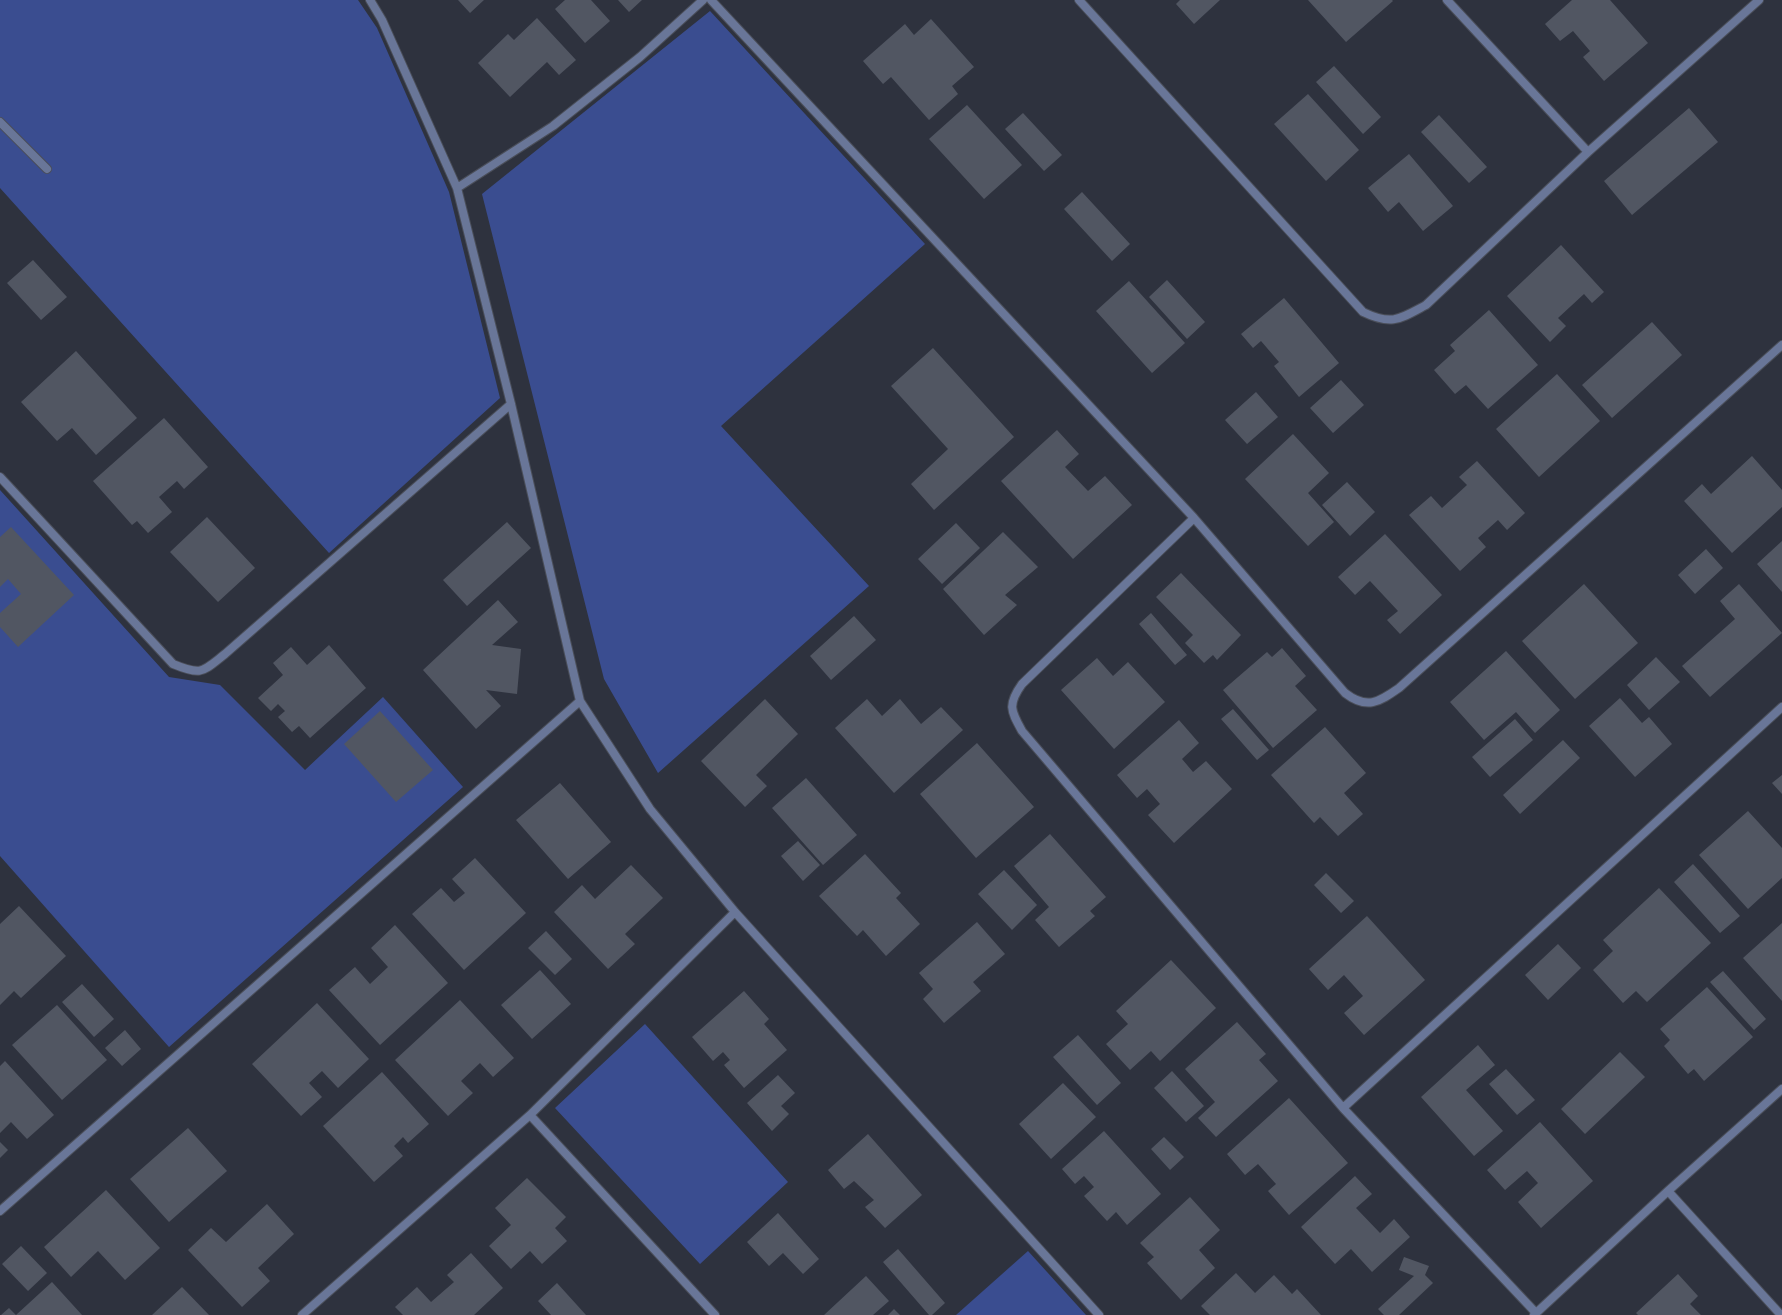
<!DOCTYPE html>
<style>
body{margin:0}
canvas{display:block;background:#2e323e}
</style>
<canvas width="1782" height="1315"></canvas>
<script>
const c = document.querySelector('canvas').getContext('2d');
c.lineJoin = 'round';
function fill(path, color) { c.fillStyle = color; c.fill(path, 'evenodd'); }
function strokePath(path, color, width, dash) { c.strokeStyle = color; c.lineWidth = width; c.lineCap = dash ? 'butt' : 'round'; c.setLineDash(dash || []); c.stroke(path); }
const green = new Path2D(`
 M0,0H358L377,28L449,192L500,398L329,553L0,188Z
 M710,11L925,244L721,426L869,586L658,773L604,679L482,194Z
 M0,490L169,677L220,685L305,770L383,697L463,787L169,1047L0,856Z
 M645,1024L788,1182L700,1264L555,1108Z
 M1028,1251L1086,1315H956Z`);
const building = new Path2D(`
 M458,0H484L470,13Z
 M565,0H591L610,21L585,43L555,9Z
 M618,0H642L629,12Z
 M1180,0H1220L1194,24L1176,4Z
 M1308,0H1392L1393,1L1346,42Z
 M1572,0H1610L1648,43L1604,81L1583,57L1590,51L1573,31L1560,41L1545,24Z
 M537,18L576,60L559,75L547,62L510,97L478,63L508,34L514,40Z
 M931,19L974,67L952,86L958,94L929,120L891,77L883,84L863,61L905,24L914,35Z
 M1334,66L1381,117L1363,134L1316,82Z
 M1308,94L1359,150L1326,181L1274,124Z
 M967,105L1022,165L984,199L929,139Z
 M1689,108L1718,142L1632,215L1604,181Z
 M1023,113L1062,155L1044,171L1005,129Z
 M1439,115L1487,167L1469,183L1421,132Z
 M1409,154L1453,206L1423,231L1399,202L1388,212L1368,188Z
 M1082,192L1130,244L1112,261L1064,209Z
 M1561,245L1604,292L1592,303L1584,294L1558,318L1566,326L1550,342L1507,296Z
 M33,260L67,297L41,320L7,283Z
 M1167,280L1205,322L1187,339L1149,297Z
 M1129,281L1185,343L1152,373L1096,311Z
 M1284,298L1339,363L1299,397L1274,366L1279,362L1261,341L1253,348L1241,334Z
 M1489,310L1538,365L1488,409L1466,385L1455,394L1434,370L1455,351L1450,345Z
 M1652,322L1682,355L1612,418L1582,385Z
 M933,348L1014,437L934,510L911,484L948,449L891,386Z
 M76,351L137,418L96,455L72,428L57,441L21,402Z
 M1557,374L1600,421L1539,477L1496,429Z
 M1341,380L1364,405L1333,433L1310,408Z
 M1256,392L1278,417L1247,444L1225,420Z
 M164,418L208,467L184,489L177,481L159,497L172,512L148,533L137,521L132,525L93,481Z
 M1057,430L1079,454L1065,467L1088,491L1105,476L1132,505L1073,559L1001,481Z
 M1293,434L1329,473L1308,493L1334,522L1308,546L1245,479Z
 M1752,456L1782,490V507L1732,553L1684,501L1702,484L1711,494Z
 M1477,461L1525,513L1507,530L1498,520L1478,538L1486,547L1460,571L1409,515L1431,496L1442,508L1467,485L1459,477Z
 M1347,482L1375,512L1350,536L1322,505Z
 M207,517L255,568L218,602L170,552Z
 M507,522L531,548L467,606L443,580Z
 M956,523L980,548L942,584L918,559Z
 M11,527L74,595L18,647L0,627V613L21,594L8,579L0,587V537Z
 M1003,532L1038,567L1005,595L1017,605L984,635L943,589Z
 M1385,534L1442,595L1400,634L1387,620L1398,611L1370,581L1355,595L1338,577Z
 M1782,541V592L1757,564Z
 M1706,549L1723,568L1695,594L1678,575Z
 M1181,573L1241,635L1217,660L1213,655L1204,663L1185,643L1193,635L1156,597Z
 M1584,584L1638,643L1575,699L1522,641Z
 M1739,584L1782,633L1710,697L1682,666L1735,619L1720,601Z
 M498,600L518,622L492,645L521,649L517,694L486,690L501,706L476,729L423,670Z
 M1151,613L1187,655L1175,665L1139,624Z
 M854,616L876,640L831,680L810,656Z
 M329,645L366,688L310,738L299,726L292,732L278,717L285,711L278,704L271,711L258,698L283,675L273,663L291,647L307,665Z
 M1282,648L1306,676L1295,686L1317,710L1273,748L1223,690L1267,652L1272,657Z
 M1506,651L1560,710L1535,733L1516,712L1484,740L1450,702Z
 M1656,657L1680,682L1649,710L1627,685Z
 M1097,658L1113,676L1128,662L1165,702L1114,749L1061,690Z
 M1620,698L1642,723L1649,717L1672,744L1635,777L1589,726Z
 M765,699L798,734L756,775L767,786L745,807L701,761Z
 M867,699L882,716L900,699L921,724L941,707L963,730L894,793L835,728Z
 M1233,709L1269,750L1257,760L1221,719Z
 M380,711L433,770L396,802L344,744Z
 M1515,719L1533,740L1490,777L1472,757Z
 M1179,720L1199,743L1182,759L1193,772L1206,761L1232,789L1174,843L1148,815L1160,804L1147,789L1137,798L1117,775Z
 M1325,727L1366,773L1344,793L1363,814L1338,836L1320,817L1314,823L1271,775Z
 M1563,740L1580,758L1520,814L1503,795Z
 M977,743L1034,807L976,858L920,794Z
 M1782,775V794L1772,783Z
 M806,778L857,835L823,865L772,808Z
 M560,783L611,842L568,879L516,820Z
 M1748,811L1782,848V878L1748,909L1699,855Z
 M1050,834L1106,897L1090,911L1095,916L1059,947L1035,920L1049,907L1014,866Z
 M798,841L820,865L803,881L781,856Z
 M865,854L901,893L896,898L920,924L886,956L863,930L857,936L819,896Z
 M475,858L526,913L464,970L412,914L441,888L454,902L465,893L452,879Z
 M1693,864L1740,916L1720,933L1674,882Z
 M631,865L663,898L625,934L635,944L608,969L554,912L582,885L595,899Z
 M1004,870L1037,905L1012,930L978,894Z
 M1326,873L1354,901L1341,913L1314,885Z
 M1659,888L1711,943L1647,1002L1636,991L1623,1003L1593,970L1613,951L1603,940Z
 M19,906L66,956L21,998L14,991L0,1005V924Z
 M1367,916L1425,980L1364,1035L1344,1013L1363,996L1344,975L1328,990L1309,969Z
 M977,922L1005,954L973,982L981,991L944,1023L923,999L933,989L919,973Z
 M1782,923V1001L1743,958Z
 M395,925L448,983L380,1045L329,990L355,967L370,984L388,967L371,948Z
 M546,931L572,959L555,975L528,948Z
 M1558,944L1581,968L1548,1000L1525,975Z
 M1171,960L1216,1008L1160,1061L1151,1051L1130,1070L1106,1044L1128,1024L1116,1011Z
 M540,970L571,1004L532,1039L501,1005Z
 M1723,971L1766,1019L1754,1030L1710,982Z
 M82,984L114,1019L94,1037L62,1002Z
 M1707,987L1753,1037L1704,1081L1694,1069L1688,1074L1664,1046L1670,1040L1660,1029Z
 M744,991L769,1019L764,1024L787,1050L744,1088L724,1065L730,1060L723,1052L713,1061L692,1037Z
 M460,1000L514,1058L493,1077L480,1063L461,1081L473,1093L448,1116L395,1060Z
 M317,1003L369,1059L338,1088L322,1071L309,1083L322,1097L301,1116L252,1064Z
 M57,1005L107,1060L62,1100L12,1045Z
 M1237,1022L1266,1054L1259,1060L1278,1081L1216,1137L1198,1118L1215,1102L1185,1069Z
 M125,1030L141,1049L122,1066L105,1048Z
 M1078,1035L1121,1083L1097,1105L1053,1057Z
 M1478,1045L1495,1065L1466,1090L1503,1131L1474,1156L1421,1097Z
 M1620,1052L1645,1077L1585,1134L1561,1109Z
 M5,1061L54,1115L27,1139L11,1122L0,1133V1066Z
 M1506,1069L1535,1100L1517,1115L1489,1084Z
 M1172,1071L1204,1106L1186,1122L1154,1088Z
 M382,1072L429,1124L408,1143L403,1137L394,1146L403,1156L374,1182L323,1126Z
 M778,1075L795,1093L781,1106L789,1114L772,1131L747,1103Z
 M1063,1083L1096,1117L1051,1159L1019,1124Z
 M1289,1098L1348,1163L1289,1215L1268,1191L1276,1184L1258,1164L1245,1175L1227,1154Z
 M1540,1122L1593,1181L1541,1228L1518,1202L1538,1183L1527,1171L1505,1190L1487,1170Z
 M188,1128L227,1171L169,1222L130,1179Z
 M1104,1131L1161,1194L1127,1225L1116,1212L1107,1221L1084,1196L1094,1187L1084,1176L1075,1184L1062,1169Z
 M868,1134L922,1195L885,1228L865,1207L874,1200L854,1181L844,1189L828,1170Z
 M1164,1137L1184,1157L1170,1170L1151,1149Z
 M0,1142L8,1150L0,1158Z
 M1355,1176L1372,1194L1356,1208L1380,1233L1394,1219L1410,1237L1372,1272L1351,1249L1335,1264L1301,1227Z
 M527,1178L566,1217L555,1228L567,1241L542,1264L530,1251L511,1269L489,1246L511,1225L495,1208Z
 M106,1190L160,1248L125,1280L98,1251L71,1277L44,1247Z
 M1190,1197L1220,1230L1199,1250L1215,1268L1181,1300L1147,1263L1154,1257L1140,1243Z
 M267,1204L294,1234L258,1268L270,1281L242,1307L188,1250L211,1228L226,1242Z
 M778,1213L819,1259L803,1274L783,1253L769,1266L747,1242Z
 M21,1246L47,1273L28,1291L2,1264Z
 M898,1249L945,1303L932,1315H929L883,1262Z
 M471,1253L503,1288L474,1315H403L395,1307L417,1287L431,1302L454,1282L447,1275Z
 M1404,1257L1429,1266L1425,1275L1433,1283L1399,1315H1384L1378,1309L1414,1276L1399,1270Z
 M1236,1273L1255,1293L1274,1275L1292,1294L1297,1289L1321,1315H1210L1201,1306Z
 M1678,1274L1698,1296L1690,1304L1701,1315H1638L1636,1313Z
 M866,1276L889,1301L873,1315H824Z
 M52,1282L82,1315H1L9,1308L16,1315Z
 M557,1283L586,1315H551L538,1301Z
 M182,1287L209,1315H152Z
 M894,1309L900,1315H888Z`);
const service = new Path2D(`
 M0,122L47,169`);
const minor = new Path2D(`
 M370,0L382,20L457,188L511,404L580,701
 M711,0L1194,518L1345,693C1367,710 1379,702 1399,688L1782,345
 M1079,0L1363,312C1392,326 1400,319 1426,305L1588,152L1759,0
 M1447,0L1588,152
 M457,188L553,126L640,57L703,0
 M0,477L173,664C202,676 202,672 225,654L511,404
 M1194,518L1022,684C1007,705 1011,711 1022,731L1343,1108L1536,1313
 M1343,1108L1782,707
 M530,1115L715,1315
 M1668,1191L1781,1315
 M0,1211L580,701L650,809L735,912L1099,1315
 M302,1315L530,1115L735,912
 M1534,1315L1668,1191L1782,1089`);
fill(green, '#3a4d90');
fill(building, '#515662');
strokePath(service, '#4a4e59', 10);
strokePath(minor, '#4a4e59', 10);
strokePath(service, '#697698', 8);
strokePath(minor, '#697698', 8);
</script>
